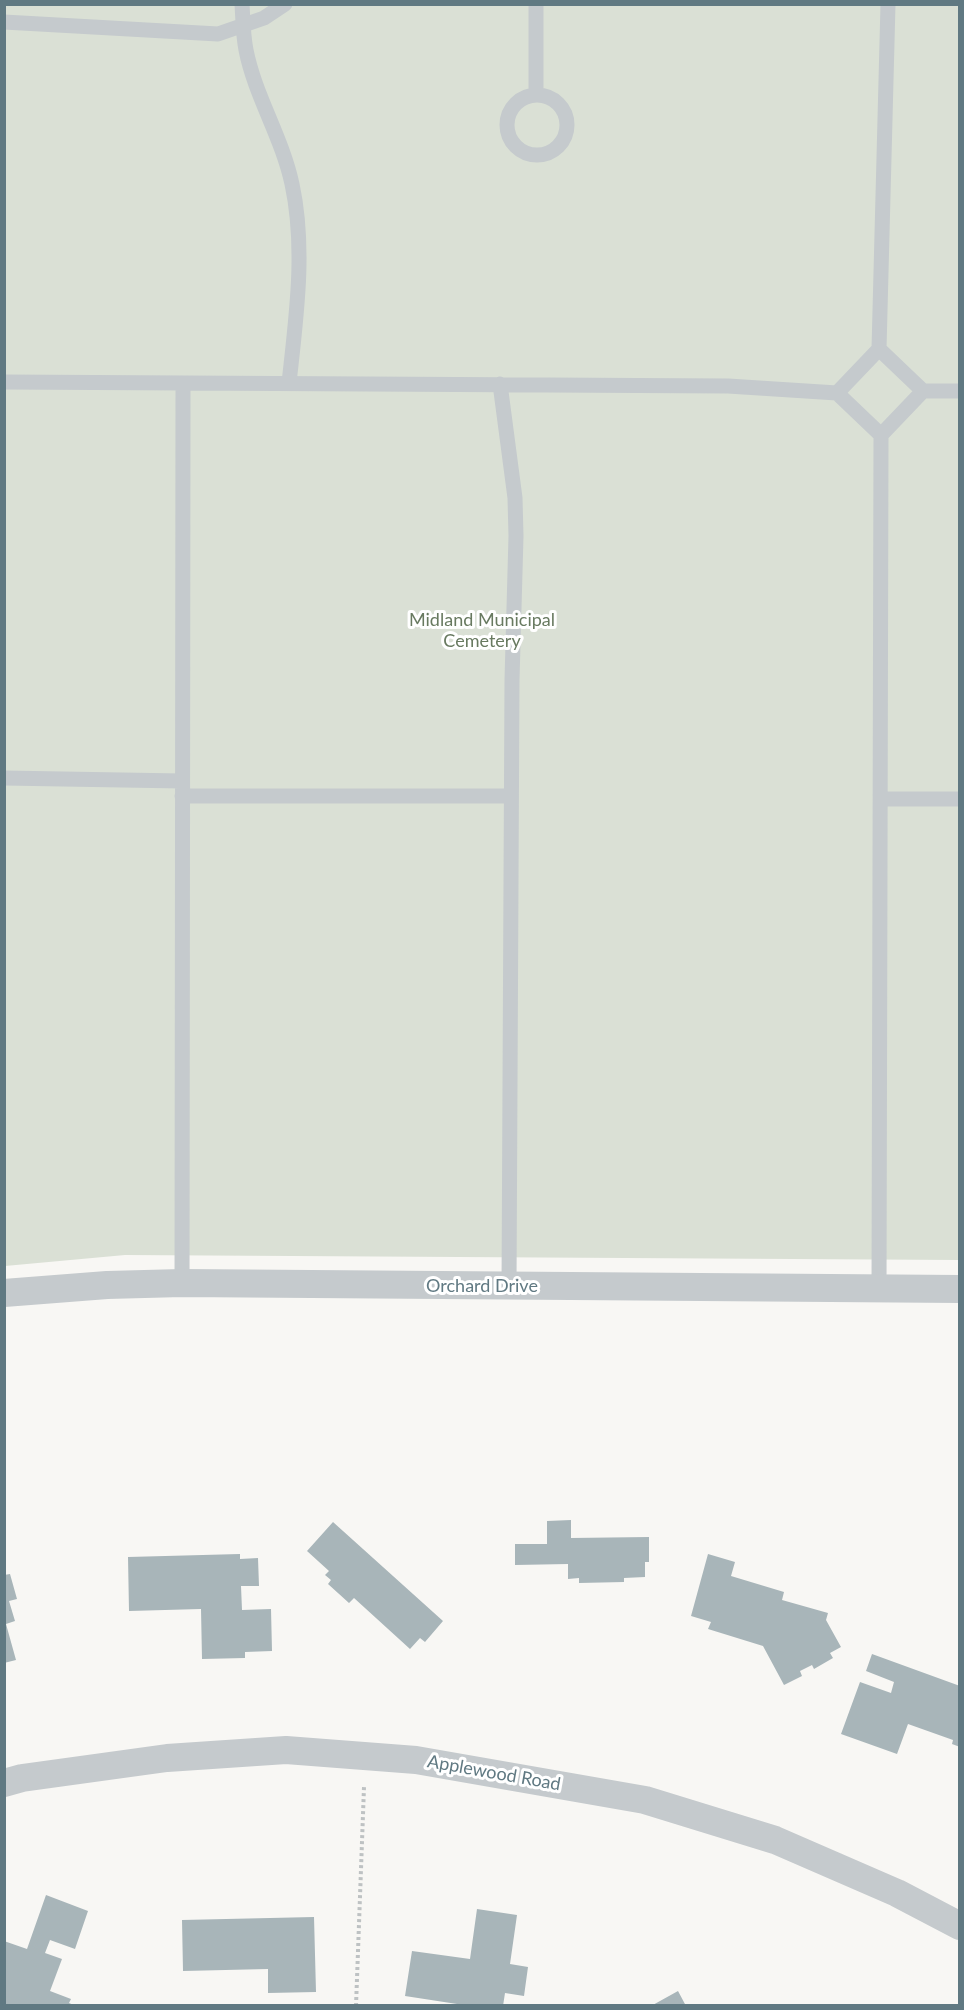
<!DOCTYPE html>
<style>
body{margin:0}
#map{position:relative;width:964px;height:2010px;overflow:hidden;background:#f8f7f4;font-family:Lato,sans-serif}
canvas{display:block}
.frame{position:absolute;inset:0;border:6px solid #607982;pointer-events:none}
</style>
<div id="map">
<canvas width="964" height="2010"></canvas>
<div class="frame"></div>
</div>
<script>
const c = document.querySelector('canvas').getContext('2d');
c.lineJoin = 'round';
function fill(path, color) { c.fillStyle = color; c.fill(path, 'evenodd'); }
function strokePath(path, color, width, dash) { c.strokeStyle = color; c.lineWidth = width; c.lineCap = dash ? 'butt' : 'round'; c.setLineDash(dash || []); c.stroke(path); }
function write(font, color, halo, rows, align = 'center') {
  c.font = font + ' Lato,sans-serif'; c.lineWidth = 6; c.setLineDash([]); c.textBaseline = 'middle'; c.strokeStyle = halo; c.fillStyle = color; for (const [text, x, y, turn = 0] of rows) {
    c.save(); c.translate(x, y); c.rotate((+turn || 0) * Math.PI / 180); c.textAlign = isNaN(turn) ? turn : align; if (halo) c.strokeText(text, 0, 0); c.fillText(text, 0, 0); c.restore();
  }
}
const green = new Path2D(`
 M5,5H959V1260L125,1255L5,1266Z`);
const building = new Path2D(`
 M571,1520V1538L649,1537V1562H645V1577L624,1578V1582L579,1583V1578L568,1579V1564L515,1565V1544H547V1521Z
 M333,1522L443,1621L425,1642L420,1638L410,1649L354,1598L349,1603L328,1584L331,1580L325,1575L329,1571L307,1551Z
 M240,1554V1559L258,1558L259,1586H241L242,1610L271,1609L272,1651L245,1652V1658L202,1659L201,1609L129,1611L128,1557Z
 M708,1554L735,1562L731,1576L784,1592L782,1600L828,1613L826,1620L841,1647L830,1653L833,1658L814,1669L812,1665L800,1671L802,1676L784,1685L763,1646L708,1629L711,1622L691,1616Z
 M10,1574L17,1599L9,1601L15,1621L6,1624L16,1660L4,1663V1575Z
 M872,1654L960,1686V1747L952,1744L953,1740L908,1724L897,1754L841,1734L860,1682L891,1693L894,1682L866,1671Z
 M46,1895L88,1911L75,1949L50,1940L45,1953L62,1959L50,1991L71,1999L69,2003L76,2006H4V1941L27,1949Z
 M477,1909L517,1915L510,1964L528,1967L524,1996L505,1993L503,2006H470L405,1996L412,1951L470,1959Z
 M314,1917L316,1992L268,1993V1969L183,1971L182,1920Z
 M678,1991L686,2006H651Z`);
const path = new Path2D(`
 M356,2006L364,1787`);
const lane = new Path2D(`
 M242,4C243,20 243,35 246,50C255,96 282,137 292,184C306,249 296,318 289,383
 M4,22L218,34L264,18L285,4
 M536,94V4
 M507 125a30 30 0 1 1 60 0a30 30 0 1 1-60 0Z
 M879,349L888,4
 M4,382L728,386L837,393L881,435L923,391L879,349L837,393
 M500,384L515,498L516,536L512,680L509,1286
 M923,391H960
 M4,778L182,781
 M182,796H511
 M881,799H960
 M182,1283L183,383
 M879,1289L881,435`);
const street = new Path2D(`
 M4,1293L107,1285L182,1283L960,1289
 M4,1783L22,1778L167,1758L286,1750L416,1760L645,1800L775,1840L897,1893L960,1926`);
const parkNames = [
 ["Midland Municipal",482,620],
 ["Cemetery",482,641]
];
const streetNames = [
 ["Orchard Drive",482,1286],
 ["Applewood Road",494,1773,10]
];
fill(green, '#dae0d5');
fill(building, '#a8b5b9');
strokePath(path, '#bec2c3', 4, [3, 3]);
strokePath(lane, '#c5cacd', 15);
strokePath(street, '#c5cacd', 28);
write('18px', '#687a60', '#fff', parkNames);
write('18px', '#607982', '#fff', streetNames);
</script>
